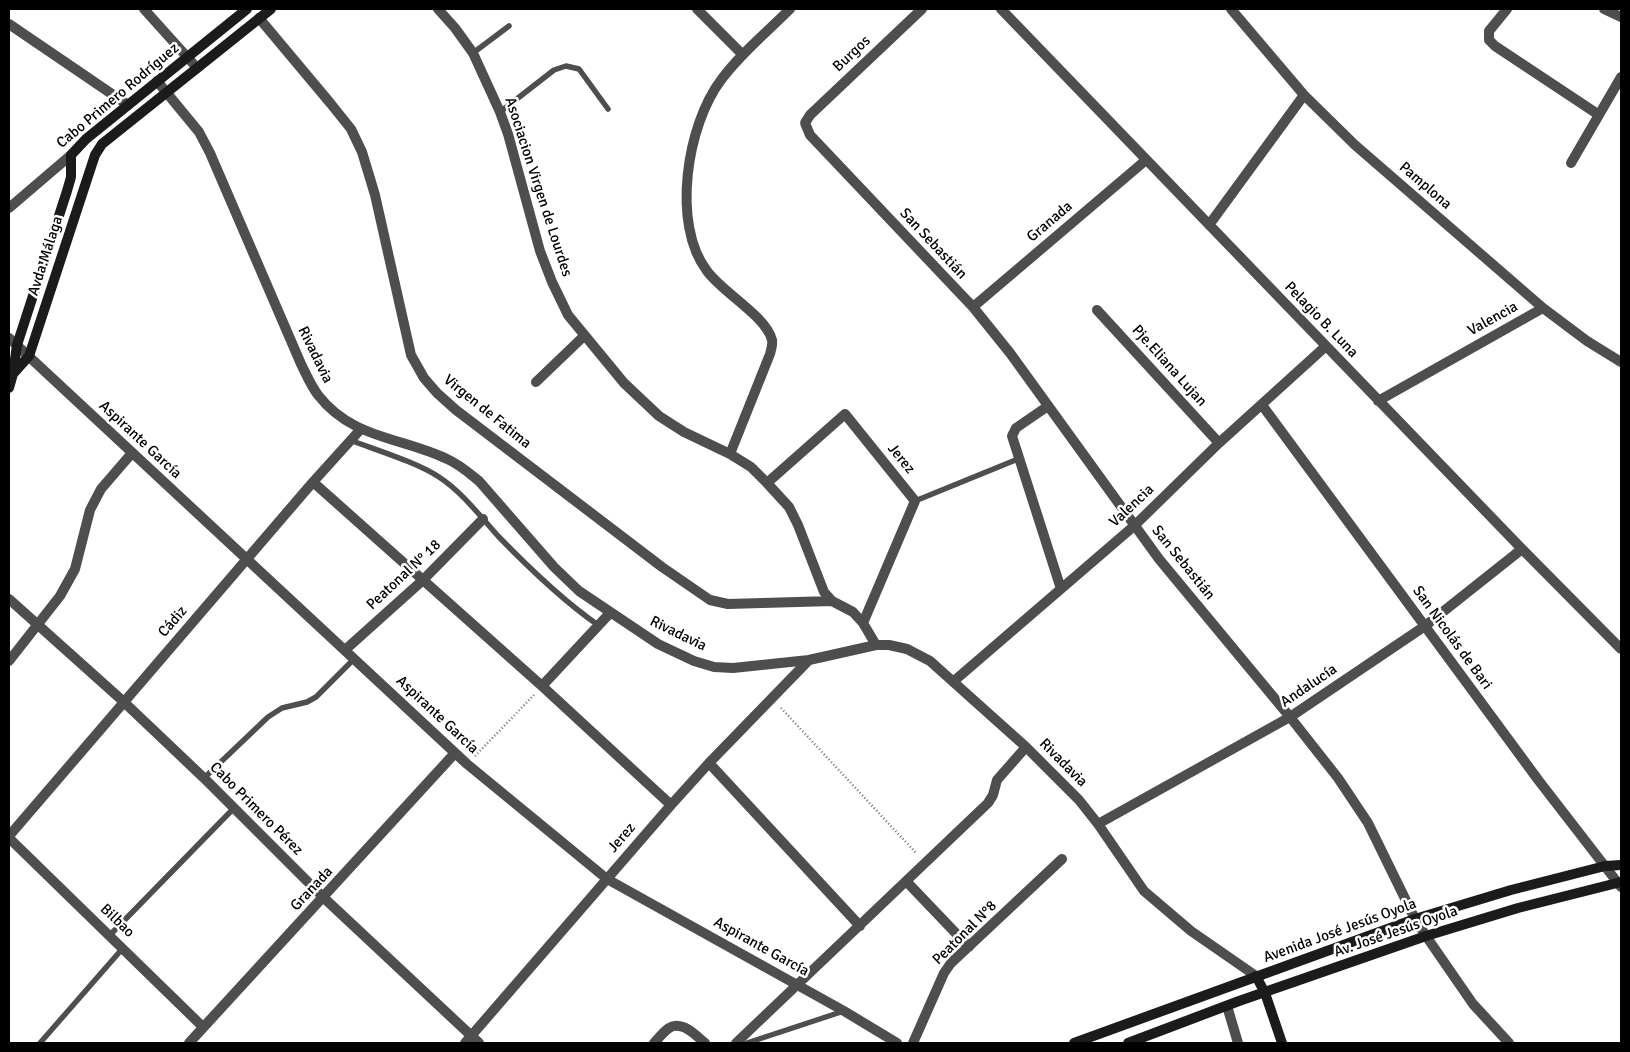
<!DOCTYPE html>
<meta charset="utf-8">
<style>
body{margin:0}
#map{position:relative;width:1630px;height:1052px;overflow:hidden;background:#fff;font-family:Signika,sans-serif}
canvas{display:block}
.frame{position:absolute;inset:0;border:10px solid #000;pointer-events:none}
</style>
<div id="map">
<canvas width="1630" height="1052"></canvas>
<div class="frame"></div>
</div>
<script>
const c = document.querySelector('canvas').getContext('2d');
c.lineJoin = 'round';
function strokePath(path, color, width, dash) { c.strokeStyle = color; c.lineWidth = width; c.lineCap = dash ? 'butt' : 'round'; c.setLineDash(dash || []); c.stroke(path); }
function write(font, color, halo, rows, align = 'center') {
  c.font = font + ' Signika,sans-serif'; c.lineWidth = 5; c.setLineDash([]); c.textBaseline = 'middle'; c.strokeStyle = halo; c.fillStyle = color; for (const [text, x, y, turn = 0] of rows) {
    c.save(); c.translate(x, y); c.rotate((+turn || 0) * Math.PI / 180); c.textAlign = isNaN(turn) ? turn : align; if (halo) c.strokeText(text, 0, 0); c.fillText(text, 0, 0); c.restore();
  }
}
const path = new Path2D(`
 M781,708L917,854
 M475,756L534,695`);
const lane = new Path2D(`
 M473,53L509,26
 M500,112L554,70L566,66L579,69L608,109
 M350,440C376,450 416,462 439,477C462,492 480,516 498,536C529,568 562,600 598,625
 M915,501L1018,459
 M204,778L268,717L282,708L307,702L316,697L354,659
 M110,935L234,808
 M40,1043L123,948
 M747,1043L844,1011`);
const street = new Path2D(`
 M144,9L197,68
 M438,9L455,28L473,53L500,112L508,134L540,251L552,282L568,315L624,383L659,416L684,432L730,454L751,467L767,483L789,507L798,525L824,592L832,601L853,612L863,623L876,645
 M697,9L743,55
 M922,9L810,115L805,123L810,135L973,307L1010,353L1159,559L1290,717L1338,778L1368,823L1415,919L1426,936L1473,1004L1509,1043
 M1001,9L1522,549L1621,649
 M1231,9L1304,95L1355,145L1543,308L1587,341L1621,362
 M1507,9L1489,31V40L1495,46L1599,115
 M1604,9L1621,17
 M259,18L331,104L351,129L362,152L375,195L411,355L424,378L437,393L456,410L662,567L710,600L728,604L832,601
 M9,24L128,105
 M157,81L199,132L210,153L301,364C306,374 311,386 318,395C352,439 401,437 447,459C459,464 469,473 479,481L554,567L579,591L658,644L694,661L714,667L733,668L809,660L876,645H889L907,649L930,661L1026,747L1079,800L1098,824L1144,891L1191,931L1256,976
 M1571,163L1621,77
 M9,208L71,155
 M1209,225L1304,95
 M973,307L1146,160
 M1097,310L1219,443
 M9,338L467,764L607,879L844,1011L897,1043
 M536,382L584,336
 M1378,401L1543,308
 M1262,405L1539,781L1621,887
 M1048,406L1016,428L1012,436L1061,589
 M730,454L770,354C771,350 773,344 772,340C766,316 723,293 707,271C671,224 687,125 721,80C740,54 767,32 790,9
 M313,482L542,686L671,805
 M767,483L845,414L915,501L863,623
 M9,599L124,702L204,778L324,898L479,1043
 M345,650L423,580L483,519
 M9,661L60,596L75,569L90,510L101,489L132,453
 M954,681L1134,526L1219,443L1326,346
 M542,686L610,613
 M709,763L860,926
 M1098,824L1290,717L1425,626L1522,549
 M9,836L313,482L360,430
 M9,838L203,1027
 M906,881L969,947
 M1227,1006L1238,1043
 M189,1043L455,753
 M465,1043L671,805L709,763L809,660
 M654,1043C658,1039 663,1032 669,1028C682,1020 695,1035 705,1043
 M736,1043L988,803L993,795L997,780L1026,747
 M913,1043L944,973L951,963L1062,859`);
const secondary = new Path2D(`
 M13,374L29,356L95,155L102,144L271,9
 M9,388L13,374L17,345L67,191L71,177V155L86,139L247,9
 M1256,976L1265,993L1282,1043
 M1074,1043L1415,919L1511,890L1605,866L1621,865
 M1128,1043L1239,1001L1426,936L1518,908L1621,882`);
const streetNames = [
 ["Burgos",852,54,-43],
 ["Cabo Primero Rodríguez",118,96,-40],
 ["Pamplona",1425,186,41],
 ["Asociacion Virgen de Lourdes",538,187,72],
 ["Granada",1050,222,-40],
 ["San Sebastián",933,244,47],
 ["Avda.Málaga",46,256,-72],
 ["Valencia",1493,319,-29],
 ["Pelagio B. Luna",1321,320,46],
 ["Rivadavia",315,355,64],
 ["Pje.Eliana Lujan",1169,366,48],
 ["Virgen de Fatima",487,412,39],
 ["Aspirante García",140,440,43],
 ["Jerez",901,459,51],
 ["Valencia",1132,506,-43],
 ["San Sebastián",1183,563,51],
 ["Peatonal N° 18",404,575,-43],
 ["Cádiz",173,622,-49],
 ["Rivadavia",678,634,26],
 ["San Nicolás de Bari",1452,638,54],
 ["Andalucía",1309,686,-34],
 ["Aspirante García",437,715,43],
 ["Rivadavia",1063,763,45],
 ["Cabo Primero Pérez",256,809,45],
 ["Jerez",622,838,-49],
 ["Granada",312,889,-47],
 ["Bilbao",117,921,44],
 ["Avenida José Jesús Oyola",1340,931,-20],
 ["Av. José Jesús Oyola",1396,932,-19],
 ["Peatonal N°8",965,933,-45],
 ["Aspirante García",761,947,29]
];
strokePath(path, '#707070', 2.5, [1, 2.5]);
strokePath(lane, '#4e4e4e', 5.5);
strokePath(street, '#4e4e4e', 10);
strokePath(secondary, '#1b1b1b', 10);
write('15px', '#000', '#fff', streetNames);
</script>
